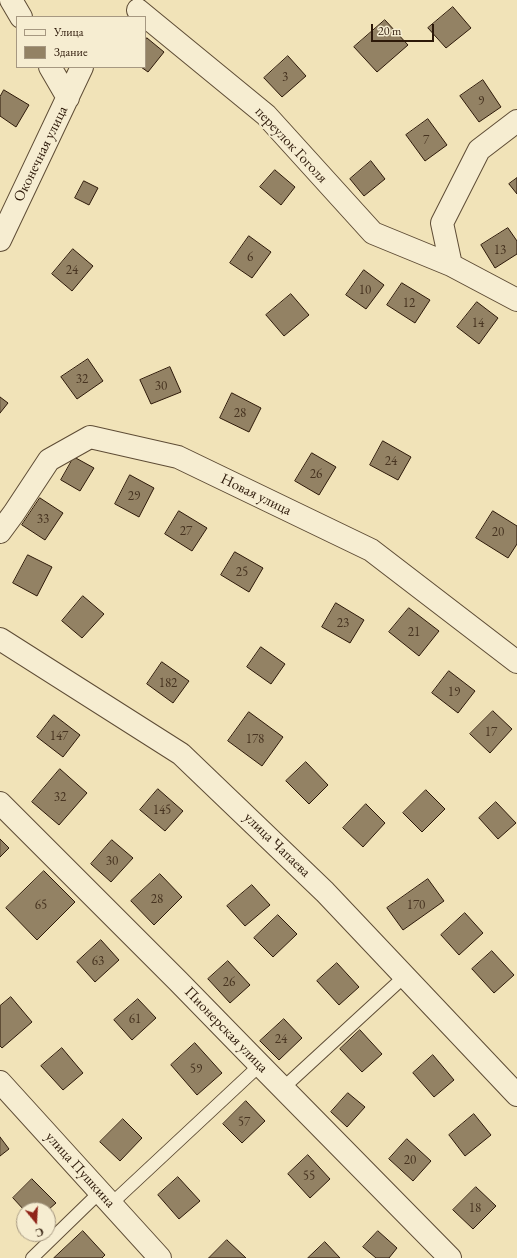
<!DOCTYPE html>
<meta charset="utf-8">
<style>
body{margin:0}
#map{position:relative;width:517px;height:1258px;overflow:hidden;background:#f1e3b8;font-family:"EB Garamond",serif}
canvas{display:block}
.legend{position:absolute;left:16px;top:16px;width:130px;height:52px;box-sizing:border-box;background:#f6edd1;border:1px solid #a69881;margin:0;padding:5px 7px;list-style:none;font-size:12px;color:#2d1909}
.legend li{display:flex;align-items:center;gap:8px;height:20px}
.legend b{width:20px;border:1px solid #a69881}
.north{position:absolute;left:16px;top:1202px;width:40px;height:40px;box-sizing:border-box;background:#f6edd1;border:1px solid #a69881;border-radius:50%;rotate:162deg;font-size:11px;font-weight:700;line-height:16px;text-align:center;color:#2d1909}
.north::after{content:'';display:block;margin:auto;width:14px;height:18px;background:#8f2418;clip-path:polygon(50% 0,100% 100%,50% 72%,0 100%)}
.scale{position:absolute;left:371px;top:24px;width:63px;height:18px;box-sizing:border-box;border:2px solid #2d1909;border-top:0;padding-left:5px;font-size:12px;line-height:14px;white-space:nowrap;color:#2d1909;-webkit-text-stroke:3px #f6edd1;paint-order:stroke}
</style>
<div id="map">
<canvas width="517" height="1258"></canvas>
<ul class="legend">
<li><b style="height:5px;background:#f6edd1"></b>Улица</li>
<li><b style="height:11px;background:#938264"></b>Здание</li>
</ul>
<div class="north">С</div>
<div class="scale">20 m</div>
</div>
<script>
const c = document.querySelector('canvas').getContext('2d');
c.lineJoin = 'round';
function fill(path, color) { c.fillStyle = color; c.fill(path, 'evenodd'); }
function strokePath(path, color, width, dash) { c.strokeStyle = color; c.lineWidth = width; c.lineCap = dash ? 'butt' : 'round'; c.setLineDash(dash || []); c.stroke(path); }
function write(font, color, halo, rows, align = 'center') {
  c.font = font + ' "EB Garamond",serif'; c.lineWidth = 3.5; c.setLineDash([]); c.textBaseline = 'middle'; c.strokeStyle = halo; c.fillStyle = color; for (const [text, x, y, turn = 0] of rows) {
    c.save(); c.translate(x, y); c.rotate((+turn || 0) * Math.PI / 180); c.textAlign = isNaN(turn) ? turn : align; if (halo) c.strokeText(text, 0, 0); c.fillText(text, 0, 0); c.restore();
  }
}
const building = new Path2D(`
 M453,7L471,28L446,48L428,28Z
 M385,20L408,45L377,72L354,47Z
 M147,38L164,52L148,72L141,67H145V41Z
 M288,56L306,76L282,97L264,78Z
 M483,80L501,107L479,122L460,96Z
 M4,90L29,105L16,127L0,116V97Z
 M428,119L447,145L425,161L406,135Z
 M371,161L385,179L364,196L350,179Z
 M275,170L295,187L281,205L260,187Z
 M517,178V194L509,184Z
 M84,181L98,188L89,205L75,198Z
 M508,228L517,241V254L495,268L481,245Z
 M249,236L271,252L252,278L230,263Z
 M73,249L93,266L72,291L52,274Z
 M364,270L384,285L366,309L346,295Z
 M402,283L430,300L415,323L387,305Z
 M291,294L309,315L284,336L266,315Z
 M477,302L498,318L479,344L457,327Z
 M88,359L103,381L77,399L61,377Z
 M170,367L181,392L151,404L140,380Z
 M232,393L261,408L249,432L220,418Z
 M0,397L8,403L0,413Z
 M383,441L411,457L398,480L370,465Z
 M312,453L336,467L319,495L295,481Z
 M74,457L94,468L80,491L61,480Z
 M130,475L154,488L139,517L115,504Z
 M40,498L63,513L45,540L22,525Z
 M179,511L207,528L192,551L165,534Z
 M493,511L517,526V544L508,558L476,538Z
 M235,552L263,568L249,592L221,575Z
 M28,555L52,567L37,596L13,583Z
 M83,596L104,614L82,638L62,621Z
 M336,603L364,620L350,643L322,627Z
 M409,608L439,631L419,656L389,632Z
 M261,647L285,664L271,684L247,667Z
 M162,662L189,681L173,703L147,684Z
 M449,671L475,691L458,713L432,693Z
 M493,711L512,729L490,753L470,734Z
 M249,712L283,737L262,766L228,741Z
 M54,715L80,735L63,757L37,737Z
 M306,762L328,785L309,804L286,781Z
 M60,769L87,793L59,825L32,802Z
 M158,789L183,811L165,831L140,810Z
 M426,790L445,809L422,832L403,813Z
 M496,802L516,823L498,839L479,818Z
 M366,804L385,823L363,847L343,828Z
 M0,839L9,848L0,857Z
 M112,840L133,858L111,882L91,864Z
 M44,871L75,902L37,940L6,908Z
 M160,874L182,897L154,925L131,901Z
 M428,879L444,901L403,930L387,908Z
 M252,885L270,905L245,926L227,906Z
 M465,913L483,933L459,955L441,935Z
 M278,915L297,934L273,957L254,938Z
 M101,940L119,960L95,982L77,962Z
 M492,951L514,975L494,993L472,969Z
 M228,961L250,985L230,1003L208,979Z
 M337,963L359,987L339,1005L317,981Z
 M11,997L32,1022L2,1048L0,1046V1006Z
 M138,999L156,1018L132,1040L114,1020Z
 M284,1019L302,1038L279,1060L260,1041Z
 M360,1030L382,1054L362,1072L340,1049Z
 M195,1043L222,1073L197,1095L171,1065Z
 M62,1048L83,1073L63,1090L41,1066Z
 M433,1055L454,1080L434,1097L413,1073Z
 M348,1093L365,1107L347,1127L331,1112Z
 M246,1101L265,1121L242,1143L223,1124Z
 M474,1114L491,1135L465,1156L449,1135Z
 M123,1119L142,1138L120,1161L100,1142Z
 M0,1137L9,1149L0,1156Z
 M407,1139L431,1161L413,1181L389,1159Z
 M308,1155L330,1179L310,1198L288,1174Z
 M178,1177L200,1201L179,1219L158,1195Z
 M32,1179L56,1203L48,1210H24L13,1198Z
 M476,1187L496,1206L473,1229L453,1210Z
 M83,1231L105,1255L102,1258H54Z
 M378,1231L397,1248L389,1258H376L363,1247Z
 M227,1240L246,1258H209Z
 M325,1242L340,1258H308Z`);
const lane = new Path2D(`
 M282,1089L405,976
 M111,1204L260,1065
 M32,1258L100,1192`);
const street = new Path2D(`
 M11,0L21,17
 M138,10L266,115L373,233L451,265
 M50,67L68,98
 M517,121L479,150L442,223L451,265L517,300
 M0,240L82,67
 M0,532L14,513L49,460L90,437L178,457L371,550L517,662
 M0,639L181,754L325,892L517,1095
 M0,803L178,981L260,1065L450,1258
 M0,1082L160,1258`);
const numberNames = [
 ["3",285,77],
 ["9",481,101],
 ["7",426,140],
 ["13",500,250],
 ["6",250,257],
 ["24",72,270],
 ["10",365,290],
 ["12",409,303],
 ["14",478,323],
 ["32",82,379],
 ["30",161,386],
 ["28",240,413],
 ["24",391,461],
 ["26",316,474],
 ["29",134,496],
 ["33",43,519],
 ["27",186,531],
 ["20",498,532],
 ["25",242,572],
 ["23",343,623],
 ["21",414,632],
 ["182",168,683],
 ["19",454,692],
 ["17",491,732],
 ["147",59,736],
 ["178",255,739],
 ["32",60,797],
 ["145",162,810],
 ["30",112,861],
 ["28",157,899],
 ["65",41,905],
 ["170",416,905],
 ["63",98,961],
 ["26",229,982],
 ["61",135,1019],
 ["24",281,1039],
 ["59",196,1069],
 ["57",244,1122],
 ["20",410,1160],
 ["55",309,1176],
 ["18",475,1208]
];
const streetNames = [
 ["переулок Гоголя",291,145,47],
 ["Оконечная улица",41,154,-64],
 ["Новая улица",256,495,26],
 ["улица Чапаева",277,845,44],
 ["Пионерская улица",226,1030,46],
 ["улица Пушкина",80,1170,48]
];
fill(building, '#938264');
strokePath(building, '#2d1909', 1);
strokePath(lane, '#5e4c35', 14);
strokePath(street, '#5e4c35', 24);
strokePath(lane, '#f6edd1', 12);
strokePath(street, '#f6edd1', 22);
write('13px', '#463320', null, numberNames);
write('15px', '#2d1909', '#f6edd1', streetNames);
</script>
